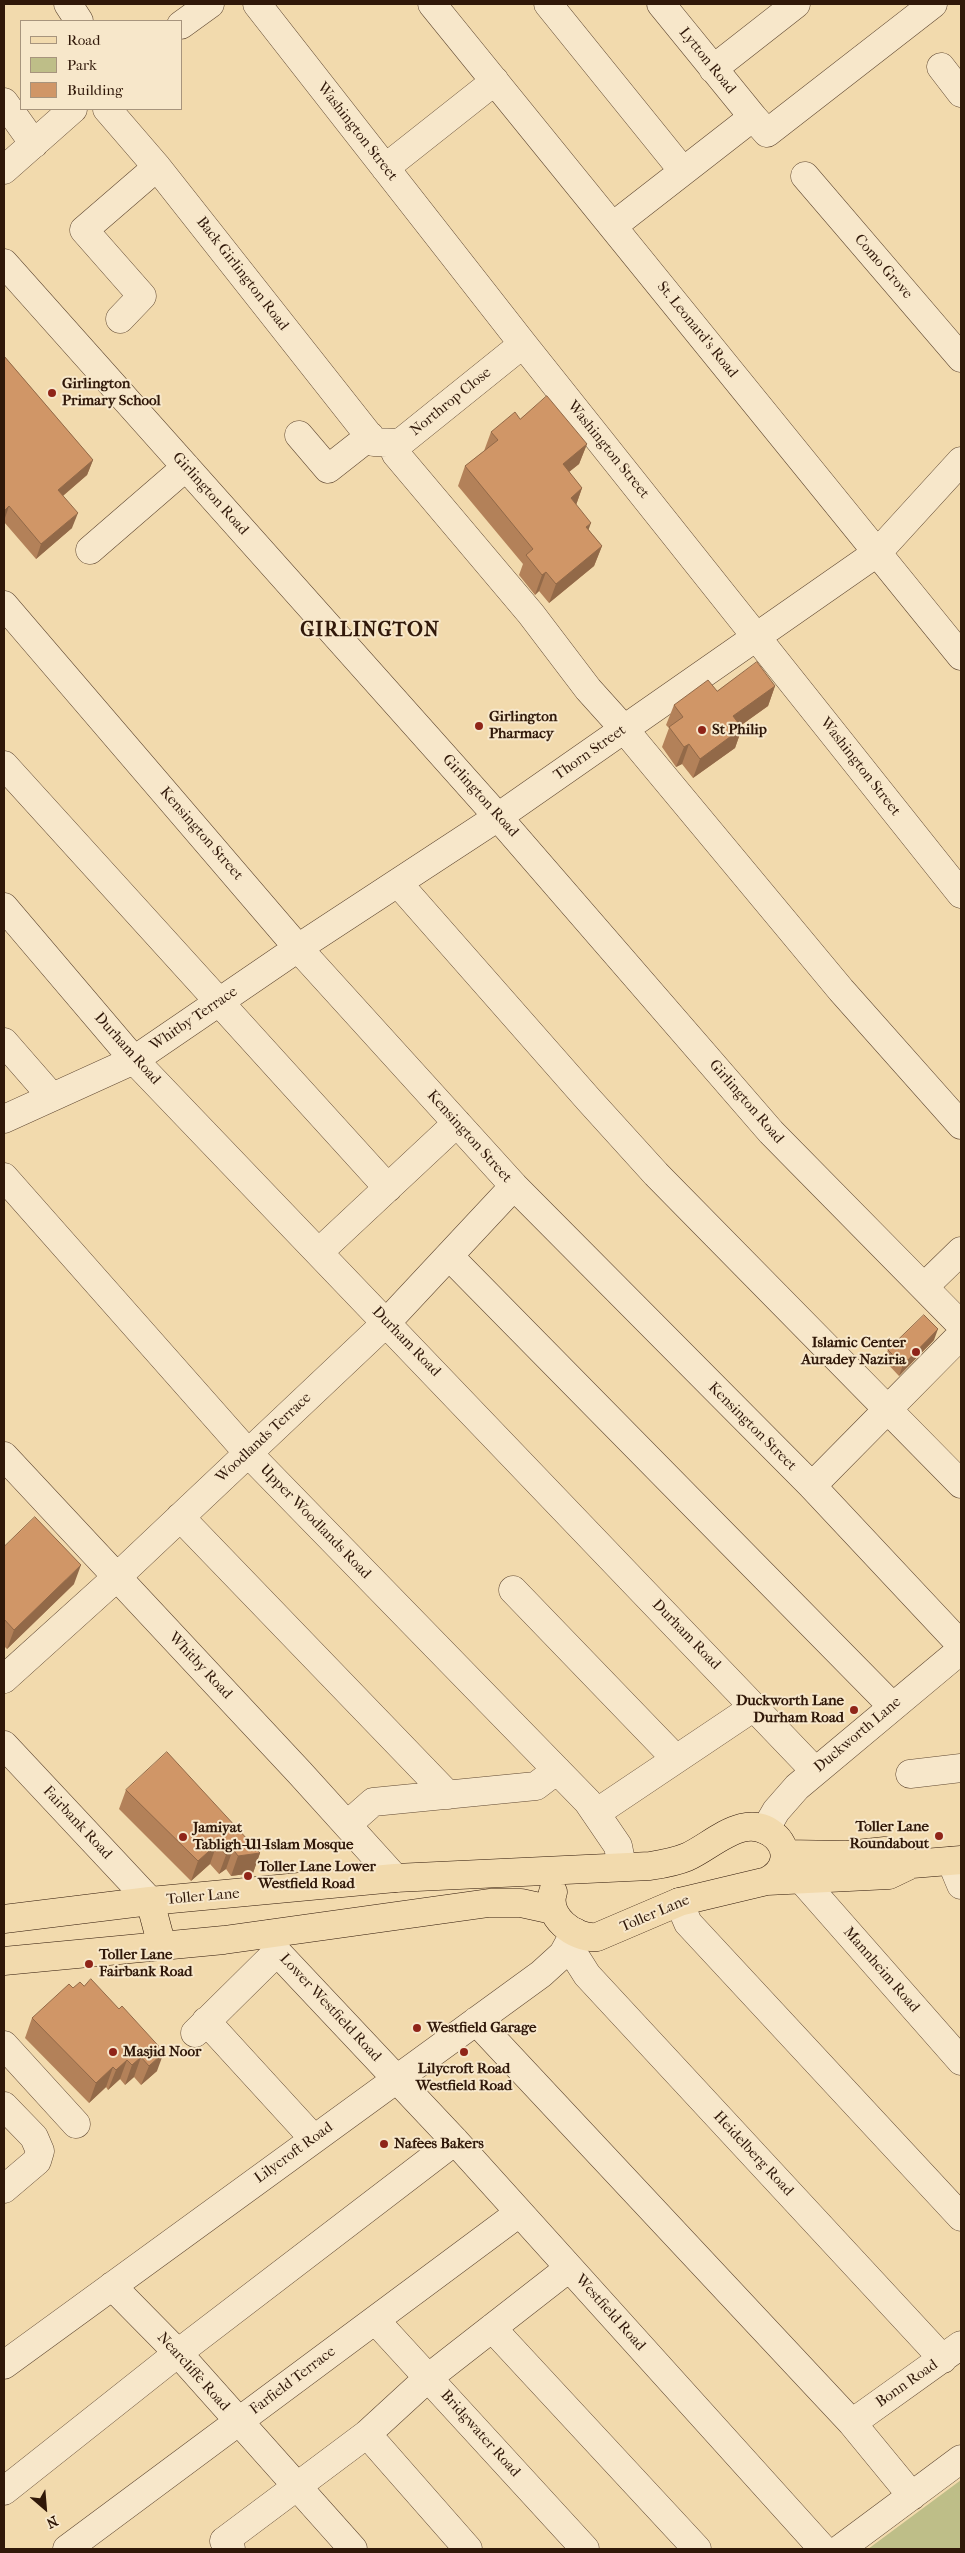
<!DOCTYPE html>
<style>
body{margin:0}
#map{position:relative;width:965px;height:2553px;overflow:hidden;background:#f2daad;font-family:"IM FELL French Canon",serif}
canvas{display:block}
.frame{position:absolute;inset:0;border:5px solid #301809;pointer-events:none}
.legend{position:absolute;left:20px;top:20px;width:162px;height:90px;box-sizing:border-box;background:#f7e7ca;border:1px solid #a7947d;margin:0;padding:6px 9px;list-style:none;font-size:15px;color:#301809}
.legend li{display:flex;align-items:center;gap:10px;height:25px}
.legend b{width:25px;border:1px solid #a7947d}
.north{position:absolute;left:20px;top:2483px;width:50px;height:50px;-webkit-text-stroke:4px #f7e7ca;paint-order:stroke;rotate:153deg;font-size:14px;font-weight:700;line-height:20px;text-align:center;color:#301809}
.north::after{content:'';display:block;margin:auto;width:18px;height:22px;background:#301809;clip-path:polygon(50% 0,100% 100%,50% 72%,0 100%)}
</style>
<div id="map">
<canvas width="965" height="2553"></canvas>
<div class="frame"></div>
<ul class="legend">
<li><b style="height:6px;background:#f2daad"></b>Road</li>
<li><b style="height:14px;background:#bebe88"></b>Park</li>
<li><b style="height:14px;background:#d09667"></b>Building</li>
</ul>
<div class="north">N</div>
</div>
<script>
const c = document.querySelector('canvas').getContext('2d');
c.lineJoin = 'round';
function fill(path, color) { c.fillStyle = color; c.fill(path, 'evenodd'); }
function strokePath(path, color, width, dash) { c.strokeStyle = color; c.lineWidth = width; c.lineCap = dash ? 'butt' : 'round'; c.setLineDash(dash || []); c.stroke(path); }
function write(font, color, halo, rows, align = 'center') {
  c.font = font + ' "IM FELL French Canon",serif'; c.lineWidth = 4; c.setLineDash([]); c.textBaseline = 'middle'; c.strokeStyle = halo; c.fillStyle = color; for (const [text, x, y, turn = 0] of rows) {
    c.save(); c.translate(x, y); c.rotate((+turn || 0) * Math.PI / 180); c.textAlign = isNaN(turn) ? turn : align; if (halo) c.strokeText(text, 0, 0); c.fillText(text, 0, 0); c.restore();
  }
}
const green = new Path2D(`
 M961,2480V2549H868Z`);
const minor = new Path2D(`
 M68,4L79,21
 M257,4L523,344L961,894
 M432,4L961,656
 M548,4L683,171
 M661,4L753,117
 M181,25L210,4
 M941,67L961,93
 M713,69L796,4
 M4,102L34,144
 M107,109L157,167L374,442L400,443L523,344
 M385,168L495,81
 M4,170L73,109
 M805,176L961,358
 M613,226L753,117L767,133L933,4
 M4,263L498,817L771,1132L961,1325
 M120,319L142,296L84,230L157,167
 M299,435L328,469L370,436
 M391,443L396,454L531,614L588,689L624,729L841,990L961,1125
 M90,550L186,467
 M4,605L298,948L514,1186L812,1486L961,1645
 M4,765L388,1188
 M398,883L588,1099L656,1174L961,1484
 M4,907L134,1060L815,1771
 M4,1042L52,1097
 M4,1119L134,1060L298,948L498,817L878,552L961,461
 M4,1177L248,1453L588,1802L618,1846L622,1866
 M319,1252L457,1123
 M449,1256L892,1706
 M924,1287L961,1251
 M4,1456L300,1773L395,1878
 M812,1486L961,1335
 M180,1517L448,1795
 M513,1590L676,1759
 M4,1679L117,1577L387,1322L514,1186
 M4,1745L150,1901
 M910,1774L961,1768
 M596,1813L754,1707
 M347,1825L373,1802L536,1786L557,1770
 M765,1830L776,1811L797,1787L961,1650
 M951,1861L961,1885
 M801,1879L961,2061
 M679,1902L688,1923L961,2217
 M270,1934L277,1952L455,2141L823,2549
 M568,1945L587,1975L943,2359
 M206,2021L314,2139
 M476,2021L852,2423L912,2496
 M195,2033L277,1952
 M4,2045L76,2124
 M4,2106L34,2137L40,2151L37,2161L4,2189
 M112,2286L178,2353L353,2549
 M375,2320L585,2549
 M492,2328L697,2549
 M4,2365L541,1974L563,1954L575,1932
 M852,2423L961,2345
 M367,2434L468,2549
 M4,2491L178,2353L455,2141
 M67,2549L519,2213
 M231,2549L224,2541L367,2434L428,2378L569,2268
 M840,2549L961,2459`);
const major = new Path2D(`
 M785,1854L847,1855L885,1851L912,1864
 M553,1892C545,1916 574,1939 597,1937L679,1902L767,1881L889,1875L912,1864L961,1860
 M150,1901L162,1946
 M4,1919L150,1901L395,1878L650,1866C663,1864 675,1862 687,1857C714,1845 746,1809 776,1837C782,1843 786,1852 784,1861C782,1871 775,1877 767,1881
 M4,1961L224,1940L489,1903H521L553,1910`);
const wall = new Path2D(`
 M4,356L93,460L87,475L63,496L72,528L36,559L4,522Z
 M520,419L587,444L579,464L569,472L582,488L576,505L589,530L602,546L594,566L549,603L539,591L535,595L519,575L523,564L458,486L465,466L484,451L491,432Z
 M775,686L768,706L740,726L742,728L735,748L693,778L682,764L676,767L662,747L669,728L666,725L674,705L717,691Z
 M934,1340L899,1376L884,1360L888,1350Z
 M4,1547L74,1584L7,1649L4,1646Z
 M126,1790L260,1853L253,1873L231,1876L226,1869L219,1874L210,1864L191,1881L119,1809Z
 M84,1986L157,2071L141,2085L134,2077L125,2085L120,2079L108,2090L106,2087L89,2103L25,2038L32,2018L73,1988Z`);
const shadedWall = new Path2D(`
 M587,444L579,464L555,483L563,464Z
 M93,460L87,475L52,505L58,490Z
 M582,488L575,508L571,498Z
 M9,506L4,521V511Z
 M78,513L72,528L36,559L41,544Z
 M591,523L584,542L586,527Z
 M602,546L594,566L549,603L556,584Z
 M546,572L539,591L535,595L542,575Z
 M775,686L768,706L726,736L733,716Z
 M742,728L735,748L693,778L700,759Z
 M689,744L682,764L676,767L684,747Z
 M938,1329L934,1340L899,1376L903,1365Z
 M81,1565L74,1584L7,1649L14,1630Z
 M217,1844L210,1864L191,1881L198,1861Z
 M233,1849L226,1869L219,1874L226,1855Z
 M260,1853L253,1873L231,1876L238,1856Z
 M164,2052L157,2071L141,2085L149,2066Z
 M141,2057L134,2077L125,2085L132,2065Z
 M127,2060L120,2079L108,2090L116,2070Z
 M113,2067L106,2087L89,2103L96,2083Z`);
const building = new Path2D(`
 M4,356L93,460L58,490L78,513L41,544L9,506L4,511Z
 M547,396L587,444L563,464L582,488L571,498L591,523L586,527L602,546L556,584L546,572L542,575L526,555L533,549L465,466L498,440L491,432L515,412L520,419Z
 M757,662L775,686L733,716L742,728L700,759L689,744L684,747L669,727L683,717L674,705L708,680L717,691Z
 M924,1315L938,1329L903,1365L888,1350Z
 M35,1517L81,1565L14,1630L4,1619V1547Z
 M167,1752L260,1853L238,1856L233,1849L226,1855L217,1844L198,1861L126,1790Z
 M91,1979L119,2009L122,2006L164,2052L149,2066L141,2057L132,2065L127,2060L116,2070L113,2067L96,2083L32,2018L69,1984L73,1988L80,1982L84,1986Z`);
const markers = [
 [52,393,5,"#8f2418"],
 [479,726,5,"#8f2418"],
 [702,730,5,"#8f2418"],
 [916,1352,5,"#8f2418"],
 [854,1710,5,"#8f2418"],
 [939,1836,5,"#8f2418"],
 [183,1837,5,"#8f2418"],
 [248,1876,5,"#8f2418"],
 [89,1964,5,"#8f2418"],
 [417,2028,5,"#8f2418"],
 [113,2052,5,"#8f2418"],
 [464,2052,5,"#8f2418"],
 [384,2144,5,"#8f2418"]
];
const streetNames = [
 ["Lytton Road",707,61,51],
 ["Washington Street",357,132,52],
 ["Como Grove",883,267,49],
 ["Back Girlington Road",242,274,52],
 ["St. Leonard's Road",697,330,51],
 ["Northrop Close",451,402,-39],
 ["Washington Street",608,450,51],
 ["Girlington Road",210,494,48],
 ["Thorn Street",590,753,-35],
 ["Washington Street",860,767,52],
 ["Girlington Road",480,796,48],
 ["Kensington Street",201,834,49],
 ["Whitby Terrace",194,1019,-34],
 ["Durham Road",127,1049,48],
 ["Girlington Road",746,1102,49],
 ["Kensington Street",469,1137,48],
 ["Durham Road",406,1342,46],
 ["Kensington Street",752,1427,45],
 ["Woodlands Terrace",264,1438,-43],
 ["Upper Woodlands Road",315,1522,46],
 ["Durham Road",686,1635,46],
 ["Whitby Road",200,1666,47],
 ["Duckworth Lane",858,1735,-40],
 ["Fairbank Road",77,1823,47],
 ["Toller Lane",203,1897,-5],
 ["Toller Lane",655,1914,-23],
 ["Mannheim Road",881,1970,49],
 ["Lower Westfield Road",330,2008,47],
 ["Lilycroft Road",294,2153,-36],
 ["Heidelberg Road",753,2154,47],
 ["Westfield Road",610,2313,48],
 ["Nearcliffe Road",193,2372,48],
 ["Farfield Terrace",293,2381,-37],
 ["Bonn Road",907,2384,-35],
 ["Bridgwater Road",480,2434,48]
];
const poiNames = [
 ["Girlington",62,384],
 ["Primary School",62,401],
 ["Girlington",489,717],
 ["Pharmacy",489,734],
 ["St Philip",712,730],
 ["Islamic Center",906,1343,"right"],
 ["Auradey Naziria",906,1360,"right"],
 ["Duckworth Lane",844,1701,"right"],
 ["Durham Road",844,1718,"right"],
 ["Toller Lane",929,1827,"right"],
 ["Roundabout",929,1844,"right"],
 ["Jamiyat",193,1828],
 ["Tabligh-Ul-Islam Mosque",193,1845],
 ["Toller Lane Lower",258,1867],
 ["Westfield Road",258,1884],
 ["Toller Lane",99,1955],
 ["Fairbank Road",99,1972],
 ["Westfield Garage",427,2028],
 ["Masjid Noor",123,2052],
 ["Lilycroft Road",464,2069,"center"],
 ["Westfield Road",464,2086,"center"],
 ["Nafees Bakers",394,2144]
];
const districtNames = [
 ["GIRLINGTON",370,631]
];
fill(green, '#bebe88');
strokePath(minor, '#604832', 29);
strokePath(major, '#301809', 29);
strokePath(minor, '#f7e7ca', 28);
strokePath(major, '#f2daad', 28);
fill(wall, '#b38159');
fill(shadedWall, '#926948');
fill(building, '#d09667');
strokePath(building, '#926948', 1);
for (const [x, y, r, color] of markers) { const dot = new Path2D(); dot.arc(x, y, r, 0, 2 * Math.PI); c.fillStyle = color; c.fill(dot); strokePath(dot, '#f7e7ca', 2); }
write('15px', '#301809', '#f7e7ca', streetNames);
write('bold 15px', '#301809', '#f7e7ca', poiNames, 'left');
c.letterSpacing = '1px';
write('bold 20px', '#301809', '#f7e7ca', districtNames);
c.letterSpacing = '0px';
</script>
